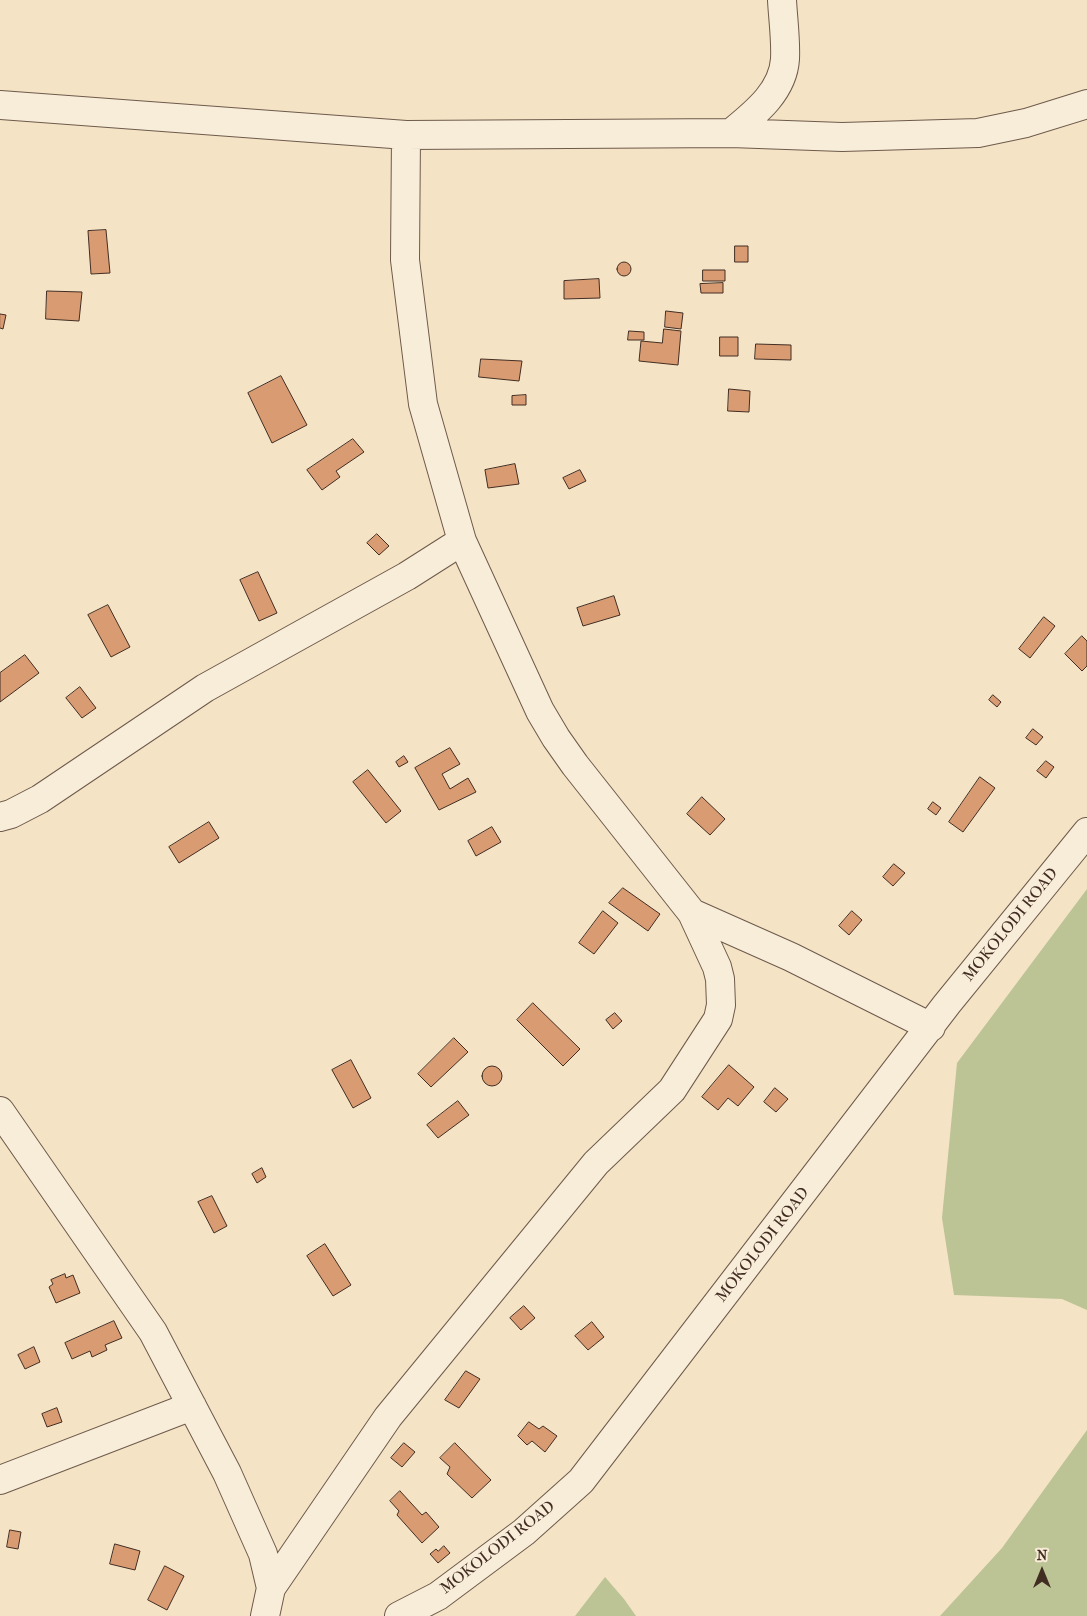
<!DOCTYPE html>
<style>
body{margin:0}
#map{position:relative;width:1087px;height:1616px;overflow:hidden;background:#f4e3c5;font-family:"IM FELL French Canon",serif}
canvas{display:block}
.north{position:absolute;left:1017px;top:1546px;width:50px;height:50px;-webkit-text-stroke:4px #f8edd9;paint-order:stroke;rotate:0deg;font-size:14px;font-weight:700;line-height:20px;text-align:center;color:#422d22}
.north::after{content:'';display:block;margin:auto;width:18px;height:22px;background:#422d22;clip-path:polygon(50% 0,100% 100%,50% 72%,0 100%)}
</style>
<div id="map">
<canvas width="1087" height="1616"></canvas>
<div class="north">N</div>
</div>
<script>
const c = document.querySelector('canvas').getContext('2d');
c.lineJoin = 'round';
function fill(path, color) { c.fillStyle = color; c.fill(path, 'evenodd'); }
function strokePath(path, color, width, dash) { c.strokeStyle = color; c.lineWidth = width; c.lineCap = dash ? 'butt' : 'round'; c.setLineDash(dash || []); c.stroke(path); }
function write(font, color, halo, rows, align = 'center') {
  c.font = font + ' "IM FELL French Canon",serif'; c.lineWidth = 4.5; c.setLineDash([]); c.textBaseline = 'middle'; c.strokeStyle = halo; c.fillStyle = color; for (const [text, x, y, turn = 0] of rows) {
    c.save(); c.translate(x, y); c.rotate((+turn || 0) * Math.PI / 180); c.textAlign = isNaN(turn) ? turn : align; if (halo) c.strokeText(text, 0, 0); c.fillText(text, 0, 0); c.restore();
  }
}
const green = new Path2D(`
 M1087,889V1310L1062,1299L954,1295L942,1218L957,1063Z
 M1087,1430V1616H940L1002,1548Z
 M605,1577L624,1599L636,1616H575Z`);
const building = new Path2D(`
 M106,230L110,273L91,274L88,231Z
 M735,246H748V262H735Z
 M617 269a7 7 0 1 1 14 0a7 7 0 1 1-14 0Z
 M703,270H725V281H703Z
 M599,279L600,298L564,299V281Z
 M723,283V293H701L700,284Z
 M47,291L82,292L79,321L46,319Z
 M666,311L683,313L681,329L665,327Z
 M0,314L6,315L3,329L0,328Z
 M664,329L681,331L678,365L639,361L641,341L662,343Z
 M629,331L644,332V340H628Z
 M720,337H738V356H720Z
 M756,344L791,345V360L755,359Z
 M481,359L522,361L519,381L479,377Z
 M281,376L307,425L272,443L248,393Z
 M729,389L750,391L749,412L728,411Z
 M526,395V405H512V396Z
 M353,439L364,452L336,471L340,477L322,490L307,470Z
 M515,464L519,484L488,488L485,470Z
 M580,470L586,481L569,489L563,478Z
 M377,534L389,546L379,555L367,543Z
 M258,572L277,613L259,621L240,580Z
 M614,596L620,615L583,626L577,608Z
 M108,605L130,647L111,657L88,615Z
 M1044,617L1055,626L1030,658L1019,649Z
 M1082,636L1087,641V666L1082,671L1065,654Z
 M25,655L39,673L0,702V673Z
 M80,687L96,708L82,718L66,698Z
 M993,695L1001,702L997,707L989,700Z
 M1033,729L1043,737L1036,745L1026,738Z
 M450,748L460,764L442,774L450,789L468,778L476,792L439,810L415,768Z
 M404,756L408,762L399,767L396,762Z
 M1046,761L1054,767L1046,778L1037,771Z
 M368,770L401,811L386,823L353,782Z
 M980,777L995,788L963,832L949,822Z
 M702,797L725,819L710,835L687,814Z
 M933,802L941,808L936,815L928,809Z
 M209,822L219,838L179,863L169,847Z
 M492,827L501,842L476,856L468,841Z
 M894,864L905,873L893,886L883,877Z
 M623,888L660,914L648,931L609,903Z
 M603,911L618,923L594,954L579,943Z
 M852,911L862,920L849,935L839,926Z
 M533,1003L580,1049L563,1066L517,1020Z
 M615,1013L622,1021L613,1029L606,1020Z
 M454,1038L468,1052L431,1087L418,1074Z
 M351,1060L371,1098L353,1108L332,1070Z
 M729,1065L754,1087L738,1106L728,1098L718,1110L702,1097Z
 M482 1076a10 10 0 1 1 20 0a10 10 0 1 1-20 0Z
 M775,1088L788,1099L776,1112L764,1102Z
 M458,1101L469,1115L438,1138L427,1125Z
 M262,1168L266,1177L257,1183L252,1174Z
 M212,1196L227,1226L214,1233L198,1202Z
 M325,1244L351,1285L333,1296L307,1256Z
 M65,1274L66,1278L73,1275L80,1293L56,1303L49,1287L53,1284L51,1280Z
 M524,1306L535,1318L521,1330L510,1318Z
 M114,1321L122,1338L105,1345L107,1350L92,1357L90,1351L72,1359L65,1343Z
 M592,1322L604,1337L588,1350L575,1336Z
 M34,1347L40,1362L25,1369L18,1355Z
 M466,1371L480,1379L459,1408L445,1400Z
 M57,1408L62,1422L47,1427L42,1414Z
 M529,1422L539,1429L543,1426L557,1436L545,1452L532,1441L527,1445L518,1436Z
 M404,1443L415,1452L402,1467L391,1458Z
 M455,1443L491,1480L472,1498L447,1474L450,1467L440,1458Z
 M400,1491L422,1515L426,1512L439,1527L422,1543L397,1515L399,1511L390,1501Z
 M10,1530L21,1532L18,1549L7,1547Z
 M115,1544L140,1551L135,1570L110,1564Z
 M444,1546L450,1553L438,1563L430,1554L436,1549L438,1551Z
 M165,1566L184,1576L167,1610L148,1600Z`);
const street = new Path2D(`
 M0,105L406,135L731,133L842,137L978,133L1026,123L1087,104
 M731,133C754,114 783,92 785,59C786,40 783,19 782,0
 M0,817L11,814L40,799L205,688L407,576L462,541
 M692,913L791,957L931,1027
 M0,1111L153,1332L227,1473L263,1554L271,1588
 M0,1480L192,1406
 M265,1616L271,1588L388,1417L596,1163L672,1090L718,1019L721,1005L720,979L717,967L692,913L575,765L556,738L540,711L462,541L423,404L405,260L406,135
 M399,1616L438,1596L524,1532L581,1481L947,1004L1087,832`);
const streetNames = [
 ["MOKOLODI ROAD",1011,925,-51],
 ["MOKOLODI ROAD",763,1245,-52],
 ["MOKOLODI ROAD",498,1548,-38]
];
fill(green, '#bcc394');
fill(building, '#d99b72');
strokePath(building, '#422d22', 1);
strokePath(street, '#6e5a4b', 30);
strokePath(street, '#f8edd9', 28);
write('16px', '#422d22', '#f8edd9', streetNames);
</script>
